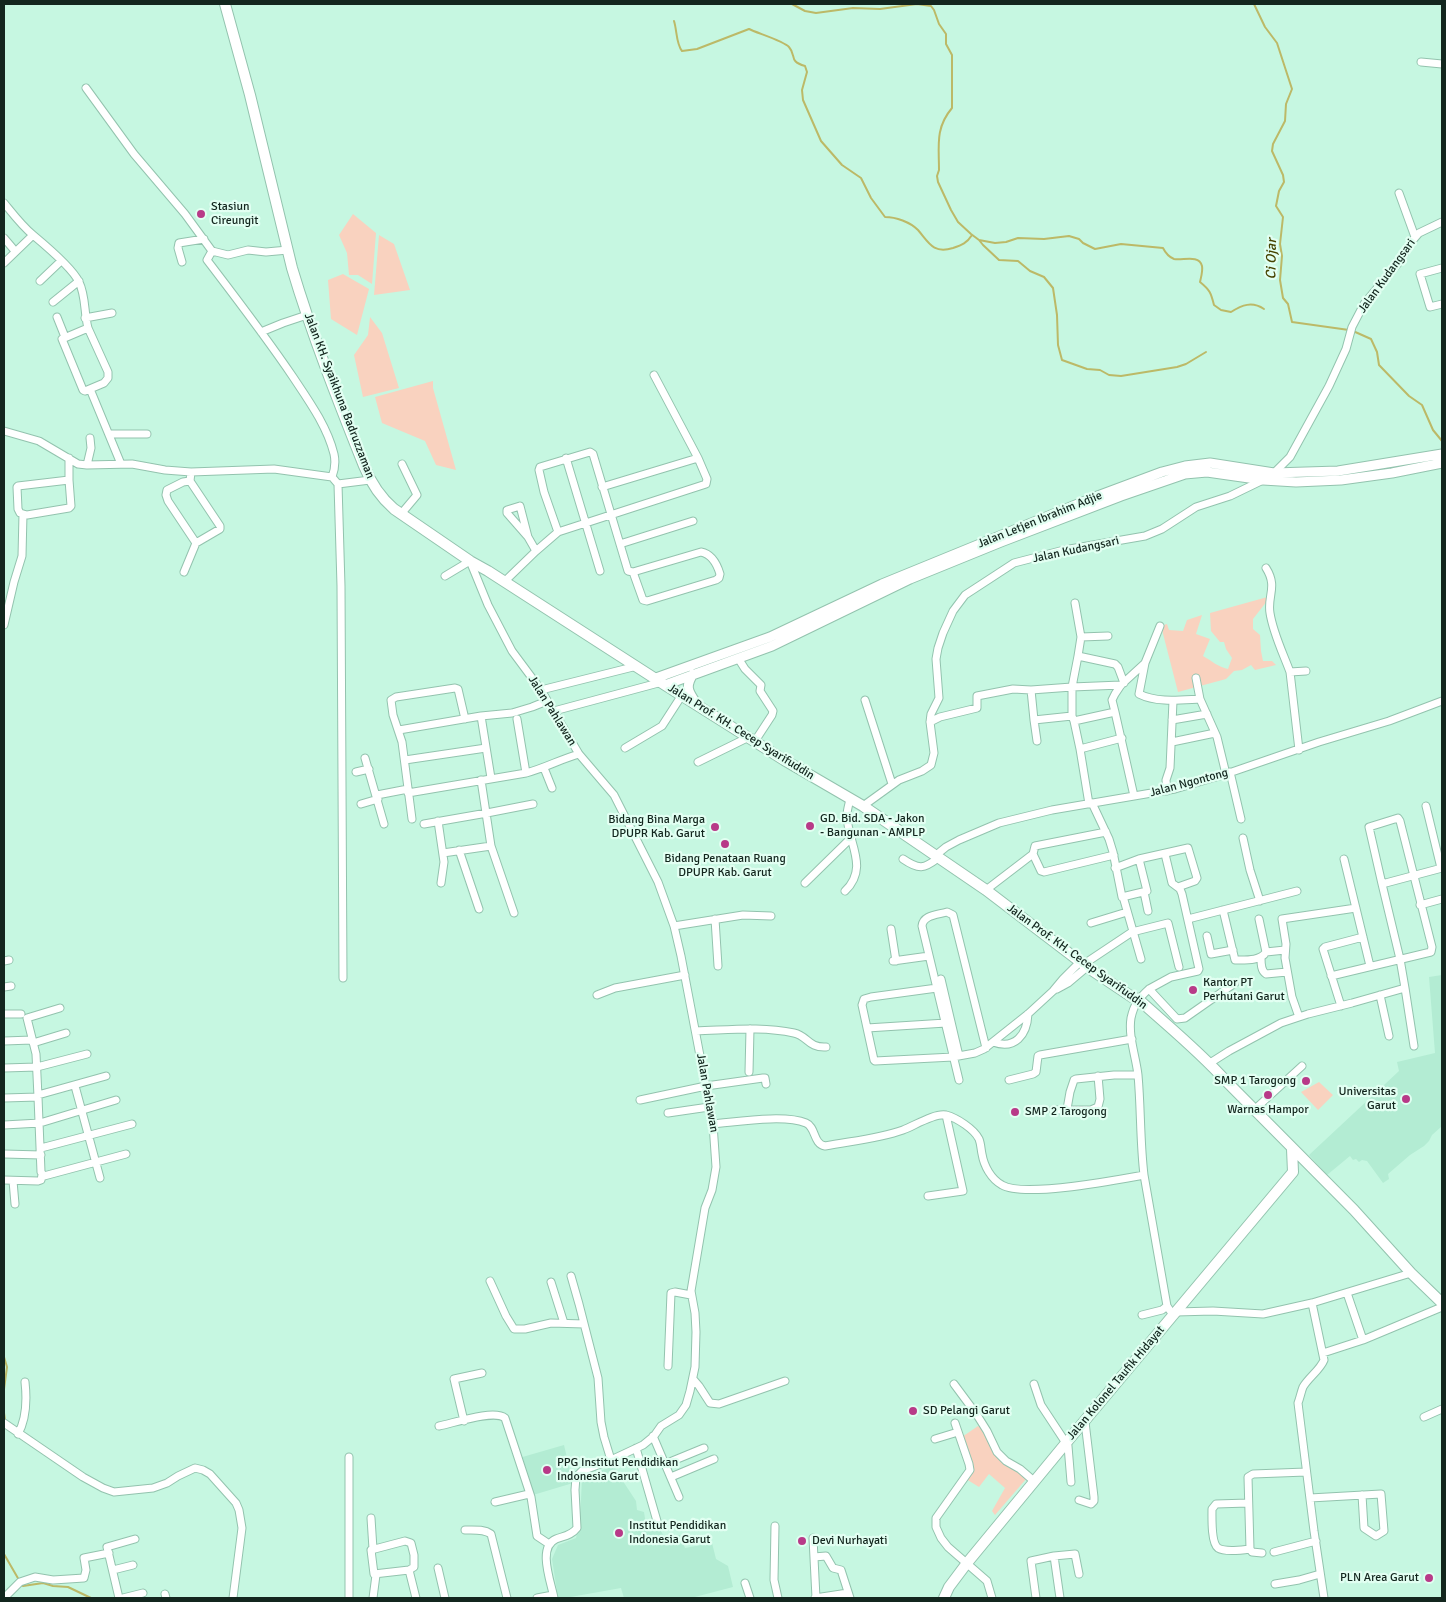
<!DOCTYPE html>
<style>
body{margin:0}
#map{position:relative;width:1446px;height:1602px;overflow:hidden;background:#c6f7e1;font-family:Signika,sans-serif}
canvas{display:block}
.frame{position:absolute;inset:0;border:5px solid #13261e;pointer-events:none}
</style>
<div id="map">
<canvas width="1446" height="1602"></canvas>
<div class="frame"></div>
</div>
<script>
const c = document.querySelector('canvas').getContext('2d');
c.lineJoin = 'round';
function fill(path, color) { c.fillStyle = color; c.fill(path, 'evenodd'); }
function strokePath(path, color, width, dash) { c.strokeStyle = color; c.lineWidth = width; c.lineCap = dash ? 'butt' : 'round'; c.setLineDash(dash || []); c.stroke(path); }
function write(font, color, halo, rows, align = 'center') {
  c.font = font + ' Signika,sans-serif'; c.lineWidth = 4.5; c.setLineDash([]); c.textBaseline = 'middle'; c.strokeStyle = halo; c.fillStyle = color; for (const [text, x, y, turn = 0] of rows) {
    c.save(); c.translate(x, y); c.rotate((+turn || 0) * Math.PI / 180); c.textAlign = isNaN(turn) ? turn : align; if (halo) c.strokeText(text, 0, 0); c.fillText(text, 0, 0); c.restore();
  }
}
const built = new Path2D(`
 M1442,975V1129L1441,1127L1432,1135L1429,1141L1424,1146L1410,1155L1388,1174L1389,1179L1383,1183L1367,1161L1362,1160L1359,1162L1356,1159L1353,1160L1350,1156L1327,1175L1309,1155L1399,1071L1397,1062L1435,1053L1429,977Z
 M564,1445L573,1483L533,1495L519,1458Z
 M613,1466L636,1501L637,1510L644,1512L647,1531L659,1527L663,1535H680L685,1548L712,1543L716,1559L728,1566L733,1587L691,1598H624L621,1588L565,1598H558L552,1559L558,1545L576,1538L580,1521L582,1478Z`);
const green = new Path2D(`
 M353,214L376,233L372,284L358,275H349L347,253L339,235Z
 M379,235L394,244L410,290L374,295Z
 M343,274L369,289L357,335L331,319L328,280Z
 M370,317L382,333L399,388L363,397L354,355L368,335Z
 M433,381V388L456,470L436,465L425,441L382,423L375,397Z
 M1271,596L1253,619V629L1260,635L1261,651L1263,661H1272L1276,665L1255,670L1251,665L1242,670L1234,671L1226,679L1178,692L1161,626L1167,624L1169,630L1183,631L1187,620L1202,615L1196,634L1210,639L1203,656C1212,661 1218,667 1228,669L1232,658L1226,649L1224,642H1220L1211,631L1210,613Z
 M1319,1082L1333,1095L1318,1110L1301,1092Z
 M978,1426L987,1431L992,1443L1027,1478L995,1515L992,1511L1005,1488L989,1474L979,1487L966,1479L972,1467L962,1437Z`);
const stream = new Path2D(`
 M792,4L805,11L816,13L853,8L880,9L917,4L931,6L934,10L939,24L946,34V44L952,55V108C935,128 939,146 939,170L937,176L938,182L951,210L958,222L971,234L979,240L995,243L1006,242L1018,238L1044,239L1069,236L1079,239L1083,243L1095,249L1121,244L1163,248C1165,252 1169,257 1174,259C1182,261 1199,254 1202,266C1203,271 1201,277 1200,282C1210,290 1211,293 1214,305L1221,310L1231,312C1242,305 1252,301 1264,309
 M1254,4L1265,27L1277,43L1292,89L1286,104L1285,121L1273,144L1272,151L1283,175L1284,182L1279,191L1276,206L1283,217L1280,244L1282,256L1280,280L1283,298L1288,304L1292,322L1349,330
 M674,21C677,30 676,44 682,51L697,49L749,29C757,33 784,41 789,47C797,56 788,61 805,66L807,72L802,90L803,100L821,141L842,165L861,178L871,198L885,217C896,217 910,222 918,230C929,243 933,254 953,248C962,245 967,243 972,235
 M979,240L983,245L999,260L1018,261L1030,271L1044,277L1053,288L1057,315L1058,345L1062,360L1087,369L1100,370L1109,375L1121,376L1177,367L1186,364L1206,352
 M1353,331L1371,339L1377,352L1379,365L1409,396L1422,405L1433,430L1442,441
 M4,1357L7,1367L4,1389
 M4,1413L5,1420
 M4,1554L19,1580
 M21,1584L23,1586L43,1583L53,1586L68,1587L91,1598`);
const minor = new Path2D(`
 M1421,62L1442,64
 M86,88L134,154L185,214L212,251L228,255L248,250L266,252L288,250
 M1399,193L1415,237
 M4,203C13,214 22,226 33,235C45,245 73,269 79,282C86,296 84,313 88,328
 M4,238L15,251
 M212,251L207,260C236,298 266,337 293,377C309,401 327,426 334,454C336,463 335,469 332,477
 M182,262L178,248L179,243L204,239
 M4,263L33,235
 M1442,268L1420,274L1430,307L1442,304
 M40,281L61,261
 M53,302L79,281
 M57,317L65,337
 M85,318L112,313
 M88,328L108,372V378L104,383L85,391L83,390L62,339Z
 M261,332L283,323L307,315
 M90,389L121,464
 M4,431L39,441L78,464L87,465L132,464L165,470L191,472L274,469L332,477L338,484L341,586L343,978
 M109,434H147
 M566,458L600,571
 M87,465L91,448L90,438
 M1274,473L1290,457L1329,386L1346,349L1352,327L1364,304L1399,262L1412,241L1419,233L1442,222
 M69,480L18,486L17,487L18,509L20,513L27,515L69,508L71,506L69,480V458
 M190,481L183,482L167,490L166,495L168,501L196,543
 M338,484L370,480
 M602,487L698,458
 M401,514L417,495L402,464
 M558,532L544,492L539,470L540,467L590,452L593,454L628,571L633,572L701,552C712,554 717,564 720,574L719,578L716,580L647,601L643,600L633,572
 M528,537L520,506L507,510V513L528,537L536,551
 M620,544L693,521
 M1266,568C1278,587 1267,596 1270,613C1273,633 1283,653 1290,672
 M184,572L196,543L220,529V526L190,481L191,472
 M445,576L470,561L488,605L512,651L541,690L579,754L614,795L658,882L674,926L681,956L713,1124L716,1167L712,1190L705,1208L691,1291L695,1313L696,1332L695,1367L690,1391L686,1405L679,1415L661,1426L654,1436L643,1445L611,1460L582,1471L576,1477L575,1490L577,1528C572,1535 564,1536 556,1539C537,1547 551,1582 554,1598
 M504,582L536,551L558,532L706,484L707,479L698,458L654,375
 M1075,603L1081,637L1078,656L1115,664L1118,667L1124,683
 M4,625L14,582L22,556L23,514
 M1081,637L1108,636
 M1078,656L1072,687L1121,685
 M738,658L745,669L761,685L760,691L773,711L772,715L755,741
 M1145,663L1139,694C1157,703 1180,700 1200,699L1217,737L1226,774
 M1196,678L1200,699
 M541,690L637,666
 M1031,690L1034,720L1072,716
 M865,700L892,784
 M554,711L662,682
 M1115,712L1112,700L1115,694L1121,685L1145,663L1160,626
 M481,716L491,778
 M517,719L526,773
 M1034,720L1037,741
 M1172,720L1207,714
 M1074,721L1080,749L1122,738
 M930,722L940,717L977,708V696L1013,689L1031,690L1072,687V716L1074,721L1115,712L1134,796
 M399,730L481,716L512,713L532,707L547,701
 M1172,742L1215,733
 M625,748L662,726L682,695
 M1080,749L1089,804
 M1299,750L1290,672L1306,671
 M365,758L384,824
 M405,760L486,748
 M698,762L749,737
 M544,768L552,788
 M356,772L369,769
 M1230,772L1241,819
 M481,780L491,846L514,913
 M1167,791L1166,780L1170,768L1173,701
 M408,793L526,773C545,768 561,759 579,754
 M377,795L408,789
 M1092,803L1109,839L1113,852L1122,897L1147,891L1139,859
 M361,804L378,799
 M863,806L899,780L922,771L931,765L934,753L930,722L931,714L939,698L936,659L938,648L943,633L953,611L965,595L1014,563L1064,550L1145,536L1162,529L1196,507L1230,496L1263,480
 M1426,806L1441,868
 M412,819L402,742L393,715L391,700L396,697L455,688L458,689L465,719
 M438,821L444,862L441,883
 M424,824L487,813L533,804
 M1106,832L1035,846L1033,854L1041,871L1044,872L1114,855
 M1243,838L1250,870L1260,901
 M459,850L479,909
 M443,853L491,846
 M935,856L946,847L959,840L999,823L1052,810L1175,789L1226,774L1319,742L1389,721L1442,701
 M903,859C919,870 924,869 938,858
 M1344,859L1370,966
 M1115,868L1139,859L1188,848L1197,878L1195,881L1178,887
 M805,883L852,837
 M986,890L1033,854
 M845,891C870,867 847,842 847,815C847,810 849,804 850,799
 M1144,892L1148,911
 M1124,900L1141,959
 M1420,905L1442,899
 M1223,910L1235,960C1246,960 1261,961 1266,952L1285,950
 M715,919L718,966
 M1188,919L1297,891
 M1259,919L1266,952
 M1091,923L1127,912
 M674,926L743,915L771,916
 M891,929L896,961
 M1207,936L1211,954L1233,950
 M1261,958C1261,964 1261,971 1266,974L1287,972
 M4,961L9,960
 M893,961L929,956
 M1084,964L1132,932L1168,923L1179,967
 M1331,976L1431,952L1432,947L1400,821L1398,818L1369,827L1382,884
 M941,979L959,1056
 M4,987L11,986
 M937,988L871,997L864,999L862,1005L874,1060L875,1061L953,1057L975,1053L984,1049L1028,1014L1053,991L1063,979L1081,961
 M1405,988L1414,1046
 M1057,989L1068,983L1087,967
 M1149,989L1171,977L1198,971L1199,969L1182,894L1180,889L1172,883L1165,854
 M597,995L615,988L685,975
 M1380,995L1389,1036
 M1341,1006L1323,949L1325,947L1363,937
 M4,1014H21
 M1299,1017L1292,997L1285,958L1286,944L1282,919L1356,908
 M867,1028L946,1023
 M696,1031C729,1030 762,1026 794,1033C808,1036 808,1048 826,1047
 M4,1041L32,1040
 M993,1042C1015,1050 1027,1035 1028,1014
 M33,1043L66,1033
 M1210,1063L1229,1051L1281,1023L1308,1014L1352,1003L1405,988L1400,959L1382,884L1442,868
 M4,1068L37,1067L87,1054
 M749,1072L750,1029
 M959,1080L922,926C923,915 937,915 947,912L953,915L986,1048
 M1009,1080L1033,1074L1036,1072L1038,1056L1040,1055L1132,1039
 M75,1086L100,1178
 M38,1095L106,1076
 M38,1097L36,1054L27,1018L60,1008
 M4,1098L38,1097L41,1172L44,1176L126,1154
 M640,1100L706,1086L763,1078H765L766,1084
 M1067,1109L1070,1092L1074,1080L1076,1079L1114,1075H1138
 M1053,1110H1091L1098,1107L1100,1099L1098,1076
 M1254,1110L1302,1066
 M668,1113L709,1107
 M713,1124C737,1122 784,1114 806,1123C816,1127 813,1144 825,1146C851,1141 878,1139 903,1130C914,1126 934,1113 946,1115C957,1118 974,1129 979,1139C981,1144 981,1150 982,1154C984,1166 991,1179 1002,1185C1024,1198 1116,1180 1144,1175L1167,1306L1173,1315
 M4,1125L40,1123L116,1100
 M41,1148L132,1124
 M4,1154L41,1155
 M1144,1175C1140,1142 1141,1108 1138,1075C1136,1057 1128,1036 1131,1018C1134,1004 1139,998 1149,989L1177,1019L1185,1018L1235,983
 M4,1180L38,1181L41,1180L42,1175
 M13,1181L15,1204
 M928,1196L963,1191L946,1115
 M571,1276L579,1304L598,1378L601,1422L604,1437L611,1460
 M490,1281L506,1316L514,1329H525L551,1323L584,1324
 M551,1282L564,1323
 M1347,1293L1363,1340
 M1312,1303L1324,1360C1320,1370 1309,1377 1303,1387C1301,1392 1300,1398 1298,1403L1314,1531L1324,1598
 M1176,1312L1213,1311L1263,1314L1312,1303L1411,1273
 M1142,1315L1162,1310L1167,1306
 M1323,1353L1363,1340L1442,1307
 M668,1366L671,1293L675,1292L691,1295
 M693,1379L699,1386L710,1403L719,1404L785,1381
 M954,1384L977,1415L987,1431L997,1452L1006,1461L1020,1469L1035,1482
 M1034,1384L1041,1405L1068,1446L1071,1482
 M1424,1417L1442,1409
 M464,1421L454,1379L482,1373
 M4,1423L83,1477L103,1488L114,1492L153,1488L167,1483L178,1476L195,1468L203,1470L210,1474L236,1503L239,1510L242,1528L233,1598
 M955,1423L969,1464L970,1470L936,1518V1527L941,1538L948,1547L987,1581L992,1598
 M439,1426C454,1423 494,1409 505,1418L531,1497L537,1536L549,1544
 M18,1434C27,1418 27,1400 25,1382
 M653,1436L679,1497
 M935,1439L958,1432
 M636,1448L657,1521
 M349,1457V1598
 M665,1464L704,1448
 M671,1477L714,1459
 M1310,1498L1381,1494L1384,1531L1376,1536L1364,1528L1362,1495
 M1079,1500L1091,1504L1094,1501V1497L1085,1422
 M495,1502L529,1494
 M1248,1503L1216,1504L1212,1509C1212,1517 1211,1543 1218,1548C1224,1552 1243,1550 1250,1549
 M371,1518L373,1549
 M775,1526L774,1580L778,1598
 M465,1530C474,1530 484,1529 491,1534L507,1598
 M813,1538L816,1598
 M405,1541L411,1543L414,1555V1567L409,1570L374,1574L371,1550Z
 M1274,1552L1316,1541
 M1262,1553L1252,1552L1250,1549L1248,1477L1253,1474L1306,1472
 M1054,1556L1060,1598
 M814,1557L826,1556L833,1568L841,1570L850,1598
 M438,1568L445,1598
 M113,1570L133,1565
 M409,1570L416,1598
 M745,1583L750,1598
 M1275,1584L1299,1580L1320,1574
 M165,1594L166,1598
 M4,1598L20,1582L35,1577L53,1580L84,1578L86,1570L84,1558L109,1553
 M119,1598L107,1547L135,1539
 M123,1598L143,1593
 M373,1598L376,1575
 M537,1598L553,1595
 M815,1598L848,1593
 M1036,1598L1031,1561L1054,1556L1075,1554L1079,1574`);
const tertiary = new Path2D(`
 M693,674C685,687 688,691 696,703
 M656,678L770,637L882,584L1095,497L1162,472L1185,466L1210,463L1274,473L1338,471L1442,454
 M665,685L772,646L910,579L1001,542L1121,496L1185,474L1207,472L1263,480L1296,482L1341,480L1392,473L1442,463`);
const secondary = new Path2D(`
 M225,4L250,95L292,268C312,335 338,401 364,466C371,483 380,497 394,509L470,561L488,571L665,685L784,760L863,806L986,890L1087,967L1132,997L1138,999C1168,1026 1199,1051 1226,1081L1354,1210L1411,1273L1442,1303
 M1292,1149L1293,1172
 M944,1598L949,1587L967,1563L1066,1443L1293,1172`);
const markers = [
 [201,214,5,"#b83a88"],
 [810,826,5,"#b83a88"],
 [715,827,5,"#b83a88"],
 [725,844,5,"#b83a88"],
 [1193,990,5,"#b83a88"],
 [1306,1081,5,"#b83a88"],
 [1268,1095,5,"#b83a88"],
 [1406,1099,5,"#b83a88"],
 [1015,1112,5,"#b83a88"],
 [913,1411,5,"#b83a88"],
 [547,1470,5,"#b83a88"],
 [619,1533,5,"#b83a88"],
 [802,1541,5,"#b83a88"],
 [1429,1578,5,"#b83a88"]
];
const poiNames = [
 ["Stasiun",211,207],
 ["Cireungit",211,221],
 ["GD. Bid. SDA - Jakon",820,819],
 ["- Bangunan - AMPLP",820,833],
 ["Bidang Bina Marga",705,820,"right"],
 ["DPUPR Kab. Garut",705,834,"right"],
 ["Bidang Penataan Ruang",725,859,"center"],
 ["DPUPR Kab. Garut",725,873,"center"],
 ["Kantor PT",1203,983],
 ["Perhutani Garut",1203,997],
 ["SMP 1 Tarogong",1296,1081,"right"],
 ["Universitas",1396,1092,"right"],
 ["Garut",1396,1106,"right"],
 ["Warnas Hampor",1268,1110,"center"],
 ["SMP 2 Tarogong",1025,1112],
 ["SD Pelangi Garut",923,1411],
 ["PPG Institut Pendidikan",557,1463],
 ["Indonesia Garut",557,1477],
 ["Institut Pendidikan",629,1526],
 ["Indonesia Garut",629,1540],
 ["Devi Nurhayati",812,1541],
 ["PLN Area Garut",1419,1578,"right"]
];
const streetNames = [
 ["Jalan Kudangsari",1387,276,-54],
 ["Jalan KH. Syaikhuna Badruzzaman",339,396,69],
 ["Jalan Letjen Ibrahim Adjie",1040,520,-22],
 ["Jalan Kudangsari",1076,550,-12],
 ["Jalan Pahlawan",552,711,58],
 ["Jalan Prof. KH. Cecep Syarifuddin",741,732,32],
 ["Jalan Ngontong",1189,783,-15],
 ["Jalan Prof. KH. Cecep Syarifuddin",1077,957,36],
 ["Jalan Pahlawan",707,1093,80],
 ["Jalan Kolonel Taufik Hidayat",1116,1383,-50]
];
const waterNames = [
 ["Ci Ojar",1272,259,-89]
];
fill(built, '#b3ecd3');
fill(green, '#f9d2bf');
strokePath(stream, '#bcb967', 2);
strokePath(minor, '#93c3ae', 9);
strokePath(tertiary, '#93c3ae', 11);
strokePath(secondary, '#93c3ae', 12);
strokePath(minor, '#fff', 7);
strokePath(tertiary, '#fff', 9);
strokePath(secondary, '#fff', 10);
for (const [x, y, r, color] of markers) { const dot = new Path2D(); dot.arc(x, y, r, 0, 2 * Math.PI); c.fillStyle = color; c.fill(dot); strokePath(dot, '#e2fff2', 2); }
write('12px', '#13261e', '#e2fff2', poiNames, 'left');
write('12px', '#13261e', '#e2fff2', streetNames);
write('italic 14px', '#464300', '#e2fff2', waterNames);
</script>
